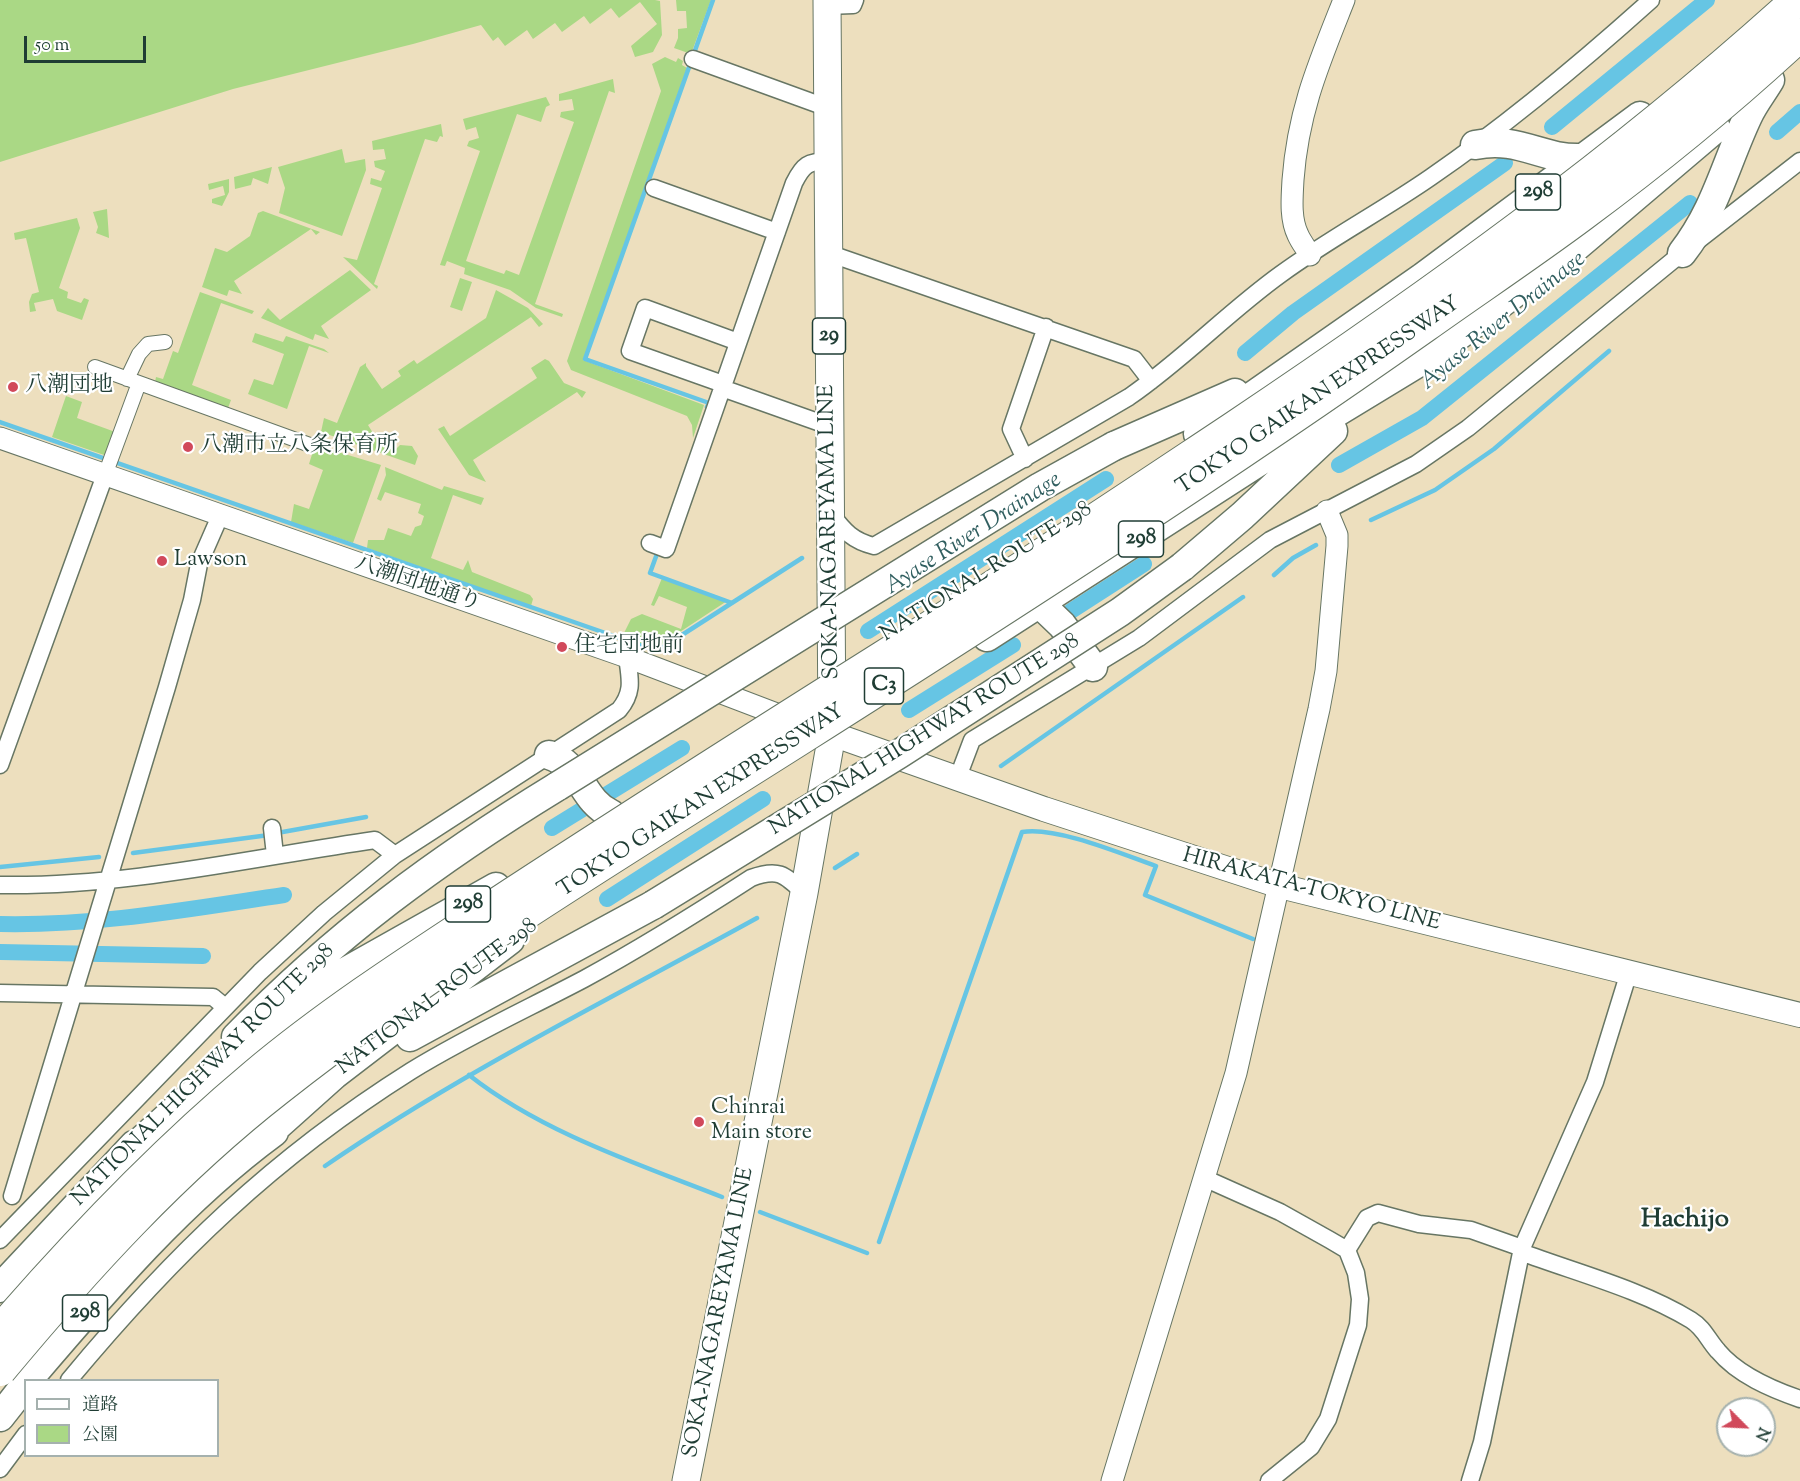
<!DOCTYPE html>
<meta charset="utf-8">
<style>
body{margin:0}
#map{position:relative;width:1800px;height:1481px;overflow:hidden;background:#eddfbe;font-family:"Sorts Mill Goudy","Noto Serif JP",serif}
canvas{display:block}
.legend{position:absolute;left:24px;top:1379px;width:195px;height:78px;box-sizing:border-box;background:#fff;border:2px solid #a5b1ae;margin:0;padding:8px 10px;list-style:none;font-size:18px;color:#1f3d34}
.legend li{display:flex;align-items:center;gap:12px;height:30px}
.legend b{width:30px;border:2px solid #a5b1ae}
.north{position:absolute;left:1716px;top:1397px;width:60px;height:60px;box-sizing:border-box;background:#fff;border:2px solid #a5b1ae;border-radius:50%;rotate:114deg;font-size:16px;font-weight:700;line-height:24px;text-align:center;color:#1f3d34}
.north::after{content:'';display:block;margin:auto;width:21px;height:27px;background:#d1495b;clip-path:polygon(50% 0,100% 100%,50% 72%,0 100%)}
.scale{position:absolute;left:24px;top:36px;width:122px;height:27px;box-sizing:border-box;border:3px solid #1f3d34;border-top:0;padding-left:8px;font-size:18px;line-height:21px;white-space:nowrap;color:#1f3d34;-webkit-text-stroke:4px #fff;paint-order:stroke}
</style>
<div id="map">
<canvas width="1800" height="1481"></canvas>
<ul class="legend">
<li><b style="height:8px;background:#fff"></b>道路</li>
<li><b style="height:16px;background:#aad885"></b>公園</li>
</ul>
<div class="north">N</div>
<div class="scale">50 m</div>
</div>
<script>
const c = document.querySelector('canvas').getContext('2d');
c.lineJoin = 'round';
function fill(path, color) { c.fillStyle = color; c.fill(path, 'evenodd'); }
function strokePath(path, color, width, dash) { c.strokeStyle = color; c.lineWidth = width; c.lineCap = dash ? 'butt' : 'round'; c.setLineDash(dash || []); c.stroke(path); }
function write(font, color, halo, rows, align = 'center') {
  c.font = font + ' "Sorts Mill Goudy","Noto Serif JP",serif'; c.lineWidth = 4.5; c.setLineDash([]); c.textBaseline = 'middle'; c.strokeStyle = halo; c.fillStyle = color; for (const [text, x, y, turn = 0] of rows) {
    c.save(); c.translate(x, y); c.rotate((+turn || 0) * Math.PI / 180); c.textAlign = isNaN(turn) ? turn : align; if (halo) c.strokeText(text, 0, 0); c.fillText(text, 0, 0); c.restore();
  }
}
const green = new Path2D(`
 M0,0H655L660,1L662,35L653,52L635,57L631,46L657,24L640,2L619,18L611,8L590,24L584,16L562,32L555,23L533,39L527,30L505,46L498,37L493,41L481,25L413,44L233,89L0,162Z
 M676,0H711L691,54L674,48L678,38V29L687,28L686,11H677Z
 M665,57L676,62L678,58L683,61L682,65L687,68L583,360L704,405L693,438L692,425L687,416L571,370L567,361L661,91L652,64Z
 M613,79L615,93L609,91L535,304L563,314L562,317L536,308L510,290L464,274L465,268L447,261L445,266L440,265L480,151L467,146L469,141L479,138L476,127L466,130L463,119L546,97L550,105L546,107L541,122L517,114L466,261L504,274L506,270L519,275L574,122L560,117L561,112L574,110L572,99L559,101V94Z
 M441,124L443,137L440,136L437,142L425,139L374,284L378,286L377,289L343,257L357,260L382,188L370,184L371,178L381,181L385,171L375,167L374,161L386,159L384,149L373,150L372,141Z
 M342,149L345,163L365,159L366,170L342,236L279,213L285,188L278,167Z
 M272,167L268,184L253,178L251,185L235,189L234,177Z
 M229,179V192L222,206L212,203V199L225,195L223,186L209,190L208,184Z
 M107,209L109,238L96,233L98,227L93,212Z
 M263,211L320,232L316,235L311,229L234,281L242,294L229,290L227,296L202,287L215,248L227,252L250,236L258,213Z
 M77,218L80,228L59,288L68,292L67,298L81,303L84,298L89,300L82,320L57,311L53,299L34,303L36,311L30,312L29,302L32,294L39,292L26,238L15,240L14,233Z
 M350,270L371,290L321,326L329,339L315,334L313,340L261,318L268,308L280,320Z
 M460,278L472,282L462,311L450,307Z
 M496,290L528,308L543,324L539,327L531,317L368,425L381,446L385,444L396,449L400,445L412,446L418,456L415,465L321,432L324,418L337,423L360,367L366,363V366L382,389L401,376L398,371L414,360L417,364L486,318Z
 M200,292L254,311L252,314L221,303L192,385L231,400L228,408L155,382L156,377L163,379L173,351L178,353Z
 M255,333L283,342L286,336L324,349L329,353L309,346L287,409L248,394L254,379L273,385L284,354L252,342Z
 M545,359L549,361L564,383L586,392L582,398L577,392L473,460L486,482L469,475L438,429L444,426L450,436L537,378L531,368Z
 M66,396L82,402L77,418L118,433L107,456L52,437Z
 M315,445L381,465L353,543L291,522L294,504L309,509L323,470L309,464Z
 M385,467L442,490L444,486L484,498L481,505L453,495L431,558L463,570L468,560L472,572L530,595L533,599L531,606L367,548L368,540H384L388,528L411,536L415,527L421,525L424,516L418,513L421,504L385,492L381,501L377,499L386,475Z
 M662,578L727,601L654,649L622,637L631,619L642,614L681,629L687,607L659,596L654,606L651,605Z`);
const stream = new Path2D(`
 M707,407L709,403L585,359L713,0
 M0,422L657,651L802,558
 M1371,520L1435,490L1494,449L1609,351
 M658,551L650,573L732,603
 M1274,575L1293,558L1316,545
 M1001,766L1243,597
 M277,833L366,817
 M133,853L269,835
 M0,867L99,857
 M835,868L857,854
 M469,1075C541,1132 638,1164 722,1197
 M325,1166C462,1072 612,998 757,918
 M760,1212L867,1253
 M879,1242L1022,832C1056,826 1122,854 1156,866L1145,895L1253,939`);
const canal = new Path2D(`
 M1552,127L1707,0
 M1777,132L1800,112
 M1245,353L1293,313L1505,163
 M1339,465L1422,418L1690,203
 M1071,611L1144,564
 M868,631L1106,479
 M909,710L1013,645
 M552,828L682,748
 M607,899L763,799
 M0,924C96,926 189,909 284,895
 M0,952L203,956`);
const pedestrian = new Path2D(`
 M95,367L310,445
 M127,379L139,354L148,344L165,342
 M105,475L139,383`);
const minor = new Path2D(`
 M827,6L853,5L855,0
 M693,59L828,108
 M654,188L777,232
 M828,253L1134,359L1151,381
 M723,384L630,351L645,308L738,342
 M722,388L829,426
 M1025,459L1011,429L1046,327
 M832,515C844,531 853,541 874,546L1129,397C1183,360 1228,312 1281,274C1329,239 1382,211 1431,177C1508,124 1581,63 1651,0
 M650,543L666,549L794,183C803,165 808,161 829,161
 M0,765L105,475
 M958,777L972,740L1139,638L1270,540L1416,464L1468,428L1682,253L1800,161
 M272,828L275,855
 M0,885C126,887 251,858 375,840L395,855
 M0,993L213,997L225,1007
 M1204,1178L1280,1212L1330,1240L1347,1250L1356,1273L1360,1299L1358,1325L1328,1419L1311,1447L1269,1481
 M12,1196L167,687L192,600L199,564L220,516
 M0,1240L260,972L324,913L395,855L619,710C634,692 630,679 627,657
 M1347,1250L1367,1218L1378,1213L1419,1224L1471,1230L1522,1248
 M1521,1252C1577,1273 1640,1289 1691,1320C1704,1328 1708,1340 1718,1351C1738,1375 1771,1389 1800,1399
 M69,1380C173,1255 273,1158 411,1071C466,1037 527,1009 584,979C641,948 697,913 751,878C778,868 784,874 804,893
 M0,1469L26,1434
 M1470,1481L1482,1442L1522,1248L1595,1082L1629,972`);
const tertiary = new Path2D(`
 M1310,255C1306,248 1301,242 1298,235C1290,219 1292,198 1293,180C1298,111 1319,63 1344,0
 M0,438L627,657L795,721
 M1112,1481L1236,1073L1319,709L1326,671L1337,546V535L1327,511`);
const secondary = new Path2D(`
 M832,734L1044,809L1280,886L1800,1015`);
const primary = new Path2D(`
 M686,1481L804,893L832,734L827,0`);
const trunk = new Path2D(`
 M1475,145C1520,136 1541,160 1582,158
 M1682,253C1716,209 1725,165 1748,116C1754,103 1763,92 1770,80
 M1434,354L1577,246L1716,128
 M1198,434L1423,277L1640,116
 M1114,446L1235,393
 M1182,567L1242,516L1333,431
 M1040,604L1062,625L1093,667
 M987,637L1319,423L1449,344
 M549,755C582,765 581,800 611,814
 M236,1037C335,935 437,860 558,786
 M410,1037L653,905
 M258,1143L334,1075L510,940
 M121,1159L231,1060L336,977L496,887
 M0,1288L134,1145
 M28,1380C103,1292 180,1201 274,1132
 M0,1417L26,1384`);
const trunkBridge = new Path2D(`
 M558,786L1040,487L1114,446
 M653,905L899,754L1120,612L1182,567`);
const motorwayBridge = new Path2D(`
 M0,1331C79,1240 162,1153 254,1076C335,1008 424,952 512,894C635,814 759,735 883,657C1001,583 1116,506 1232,429C1429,297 1622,159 1797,0
 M0,1370C84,1269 174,1170 278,1089C443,959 625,850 803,737C1013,604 1222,469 1425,326C1477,289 1531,253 1582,215C1658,159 1731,99 1800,35`);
const markers = [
 [13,387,6,"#d1495b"],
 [188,447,6,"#d1495b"],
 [162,561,6,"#d1495b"],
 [562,647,6,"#d1495b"],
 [699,1122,6,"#d1495b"]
];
const shields = [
 [1538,192,45],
 [829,336,33],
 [1141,539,45],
 [884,686,39],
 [468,904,45],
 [85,1313,45]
];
const shieldNames = [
 ["298",1538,192],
 ["29",829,336],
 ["298",1141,539],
 ["C3",884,686],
 ["298",468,904],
 ["298",85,1313]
];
const poiNames = [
 ["八潮団地",25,387],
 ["八潮市立八条保育所",200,447],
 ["Lawson",174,561],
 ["住宅団地前",574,647],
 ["Chinrai",711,1109],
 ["Main store",711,1134]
];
const streetNames = [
 ["TOKYO GAIKAN EXPRESSWAY",1319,397,-34],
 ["SOKA-NAGAREYAMA LINE",831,532,-91],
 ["NATIONAL ROUTE 298",987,573,-32],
 ["八潮団地通り",417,585,19],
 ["NATIONAL HIGHWAY ROUTE 298",925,736,-32],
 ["TOKYO GAIKAN EXPRESSWAY",702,802,-33],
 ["HIRAKATA-TOKYO LINE",1311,891,15],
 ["NATIONAL ROUTE 298",438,998,-37],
 ["NATIONAL HIGHWAY ROUTE 298",204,1076,-45],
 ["SOKA-NAGAREYAMA LINE",720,1313,-79]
];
const waterNames = [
 ["Ayase River Drainage",1504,322,-39],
 ["Ayase River Drainage",974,535,-33]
];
const quarterNames = [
 ["Hachijo",1685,1222]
];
fill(green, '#aad885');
strokePath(stream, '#66c5e4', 4.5);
strokePath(canal, '#66c5e4', 16);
strokePath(pedestrian, '#677664', 16);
strokePath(minor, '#677664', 19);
strokePath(tertiary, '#677664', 23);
strokePath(secondary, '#677664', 26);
strokePath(primary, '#677664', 29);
strokePath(trunk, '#677664', 31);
strokePath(pedestrian, '#fff', 14);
strokePath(minor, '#fff', 16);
strokePath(tertiary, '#fff', 21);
strokePath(secondary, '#fff', 24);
strokePath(primary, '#fff', 27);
strokePath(trunk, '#fff', 28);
strokePath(trunkBridge, '#677664', 31, []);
strokePath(motorwayBridge, '#677664', 34, []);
strokePath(trunkBridge, '#fff', 28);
strokePath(motorwayBridge, '#fff', 32);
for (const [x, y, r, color] of markers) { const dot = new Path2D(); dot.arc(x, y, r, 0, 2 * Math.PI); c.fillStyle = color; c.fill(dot); strokePath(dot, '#fff', 2); }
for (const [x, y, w] of shields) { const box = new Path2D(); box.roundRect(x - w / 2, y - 18, w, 36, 4.5); c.fillStyle = '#fff'; c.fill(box); strokePath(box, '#1f3d34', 1.5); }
write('bold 21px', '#1f3d34', null, shieldNames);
write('22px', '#1f3d34', '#fff', poiNames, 'left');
write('22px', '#1f3d34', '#fff', streetNames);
write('italic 24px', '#315f60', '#fff', waterNames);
write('bold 26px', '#1f3d34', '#fff', quarterNames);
</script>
